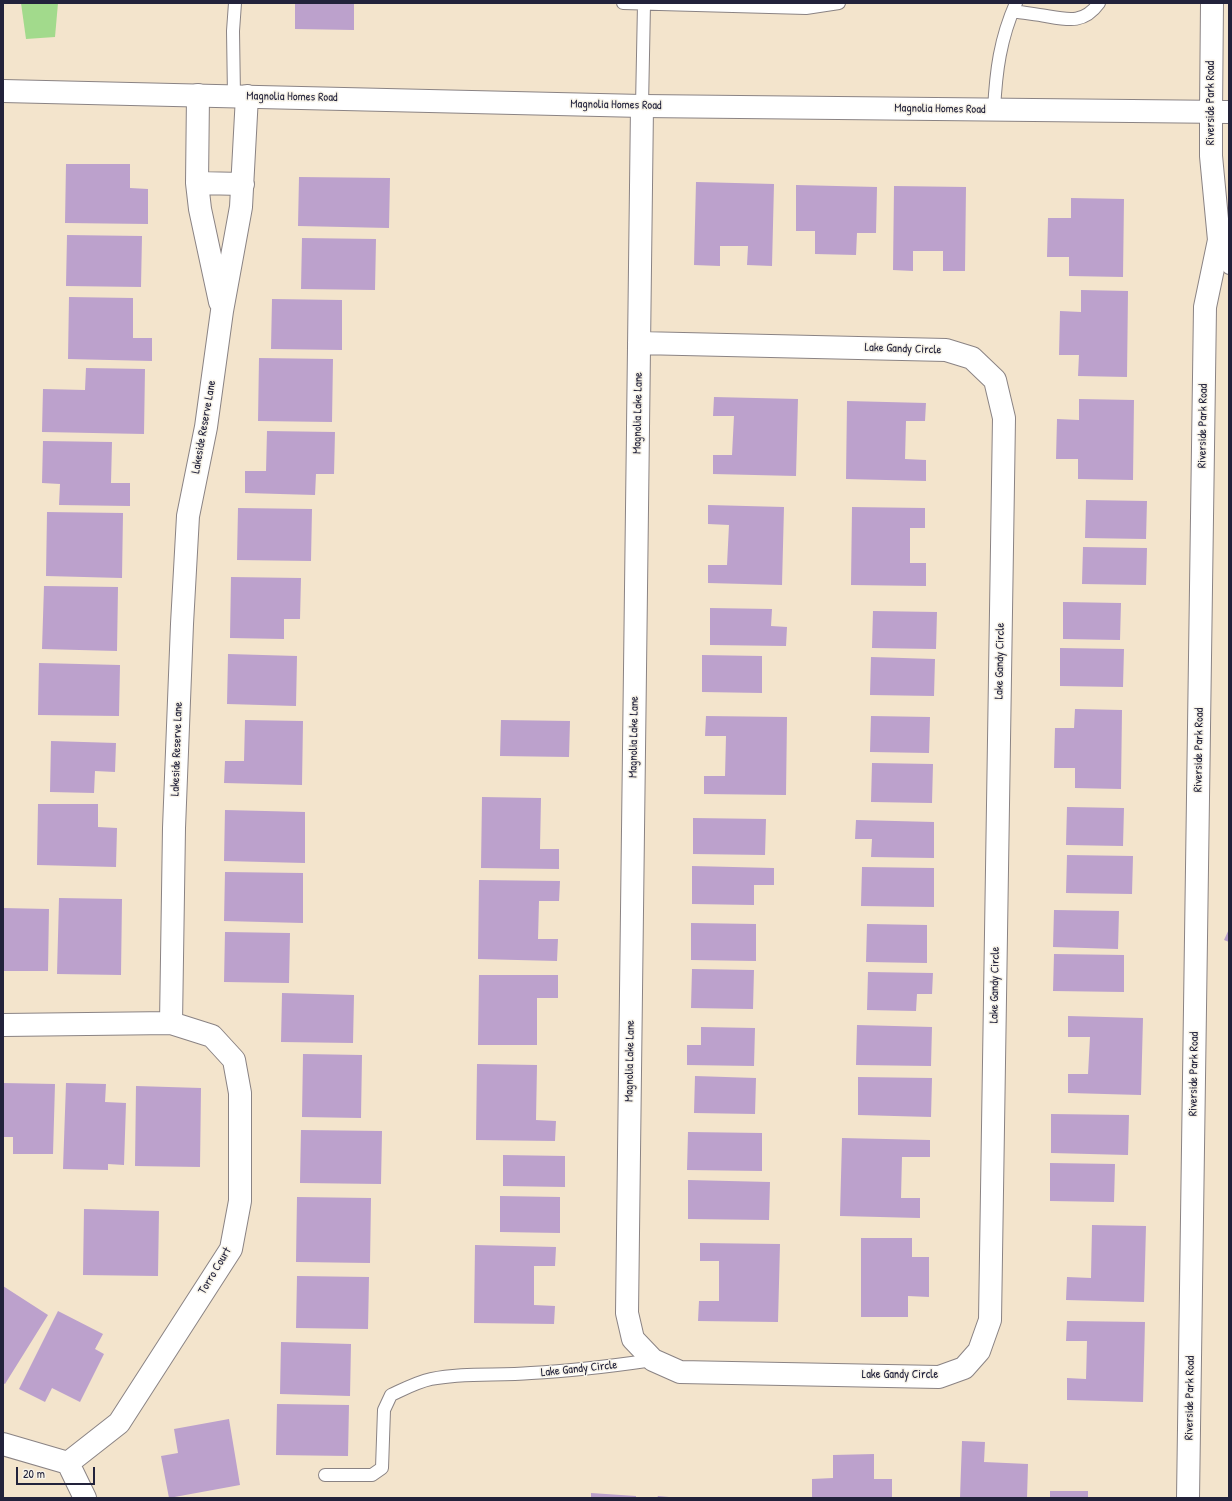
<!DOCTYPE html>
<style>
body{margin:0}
#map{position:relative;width:1232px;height:1501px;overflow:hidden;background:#f3e4cc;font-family:"Patrick Hand",sans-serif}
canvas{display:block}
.frame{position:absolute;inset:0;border:4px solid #22223b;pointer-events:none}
.scale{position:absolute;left:16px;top:1467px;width:79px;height:18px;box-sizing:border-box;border:2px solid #22223b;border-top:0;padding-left:5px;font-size:12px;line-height:14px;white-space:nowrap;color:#22223b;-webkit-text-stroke:3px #f7f3e8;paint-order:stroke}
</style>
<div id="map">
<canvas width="1232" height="1501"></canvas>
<div class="frame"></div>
<div class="scale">20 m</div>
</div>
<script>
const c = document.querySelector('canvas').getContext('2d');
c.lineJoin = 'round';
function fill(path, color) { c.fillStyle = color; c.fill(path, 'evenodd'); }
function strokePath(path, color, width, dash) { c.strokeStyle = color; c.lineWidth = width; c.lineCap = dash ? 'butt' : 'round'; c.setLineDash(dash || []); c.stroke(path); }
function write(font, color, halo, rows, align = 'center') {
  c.font = font + ' "Patrick Hand",sans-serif'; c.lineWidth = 3; c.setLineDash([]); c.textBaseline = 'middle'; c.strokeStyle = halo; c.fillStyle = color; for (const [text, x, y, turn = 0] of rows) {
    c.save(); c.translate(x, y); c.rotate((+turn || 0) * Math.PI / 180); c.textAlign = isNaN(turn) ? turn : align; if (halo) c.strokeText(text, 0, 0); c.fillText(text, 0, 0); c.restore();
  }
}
const green = new Path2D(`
 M21,3H58L55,37L26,39Z`);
const building = new Path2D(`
 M295,3H354V30L295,29Z
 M66,164H130V188L148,189V224L65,223Z
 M299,177L390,178L389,228L298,226Z
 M696,182L774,184L772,266L747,265L748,246H720V266L694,265Z
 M796,185L877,187L876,233H857L856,255L815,254V231H796Z
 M894,186L966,187L965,271H943V251H913V271L893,270Z
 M1071,198L1124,199L1123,277L1069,276V257H1047L1048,218H1071Z
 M67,235L142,236L141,287L66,286Z
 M302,238L376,239L375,290L301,289Z
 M1081,290L1128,291L1127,377L1078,376L1079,355H1059L1060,311L1081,312Z
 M69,297L133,298V338H152V361L68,359Z
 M272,299L342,300V350L271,349Z
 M259,358L333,359L332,422L258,421Z
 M86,368L145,369L144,434L42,432L43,389L85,390Z
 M714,397L798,399L796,476L713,474V455H732L734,416H713Z
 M1079,399L1134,400L1133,480L1078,479V459H1056L1057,419L1079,420Z
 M847,401L926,403L925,421H906L905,459L926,460V481L846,479Z
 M267,431L335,432L334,474H316L315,495L245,493V471H266Z
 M43,441L112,442L111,483H130V506L59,505L60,484L42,483Z
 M1086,500L1147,501L1146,539L1085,538Z
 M708,505L784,507L782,585L708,583V565H727L729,525L708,524Z
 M852,507L925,508V528H910V563H926V586L851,585Z
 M238,508L312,509L311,561L237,560Z
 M47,512L123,513L122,578L46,576Z
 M1083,547L1147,548L1146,585L1082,584Z
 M231,577L301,578L300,619H284V639L230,638Z
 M44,586L118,587L117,651L42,649Z
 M1063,602L1121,603L1120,640L1063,639Z
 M710,608L772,609L771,626L787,627L786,646L710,645Z
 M873,611L937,612L936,649L872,648Z
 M1060,648L1124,649L1123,687L1060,686Z
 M228,654L297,656L296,706L227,704Z
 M702,655L762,656V693L702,692Z
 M871,657L935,659L934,696L870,695Z
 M39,663L120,665L119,716L38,715Z
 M1075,709L1122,710L1121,789L1075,788V768H1054L1055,728H1074Z
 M706,716L787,717L786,795L704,794V776H725L726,736H705Z
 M871,716L930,717L929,753L870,752Z
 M245,720L303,721L302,785L224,783L225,761H244Z
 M501,720L570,721L569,757L500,756Z
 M51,741L116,743L115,772L95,771L94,793L50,792Z
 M872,763L933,764L932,803L871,802Z
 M482,797L541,798L540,849H559V869L481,868Z
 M38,804H98V827L117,828L116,867L37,865Z
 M1067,807L1124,808L1123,846L1066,845Z
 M225,810L305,812V863L224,861Z
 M693,818L766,819L765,855L693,854Z
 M856,820L934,822V858L871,857L872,839H855Z
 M1067,855L1133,856L1132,894L1066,893Z
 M692,866L774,868V885H754V905L692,904Z
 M862,867L934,868V907L861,906Z
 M225,872L303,873V923L224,921Z
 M479,880L560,881L559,901H539L538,939H558L557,961L478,959Z
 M59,898L122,899L121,975L57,974Z
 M3,908L49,909L48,971H3Z
 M1054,910L1119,911L1118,949L1053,947Z
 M691,923L756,924V961L691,960Z
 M867,924L927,925V963L866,962Z
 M1229,929V942L1224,940Z
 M225,932L290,933L289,983L224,982Z
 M1054,954L1124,955V992L1053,991Z
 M692,969L754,970L753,1009L691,1008Z
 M868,972L933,973L932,994H917L916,1011L867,1010Z
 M479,975H558V998H537V1045H478Z
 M282,993L354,995L353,1043L281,1042Z
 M1068,1016L1143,1018L1141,1095L1068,1093V1074H1088L1090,1037H1068Z
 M857,1025L932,1027L931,1066L856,1065Z
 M701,1027L755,1028L754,1066L687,1065V1045H701Z
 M303,1054L362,1055L361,1118L302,1117Z
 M477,1064L537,1065L536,1120L556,1121L555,1141L476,1140Z
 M695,1076L756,1078L755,1114L694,1113Z
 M858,1077L932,1078L931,1117L858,1115Z
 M3,1083L55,1084L53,1154H13V1137H3Z
 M66,1083L106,1084L105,1102L126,1103L124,1165L108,1164V1170L63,1169Z
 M136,1086L201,1088L200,1167L135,1166Z
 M1051,1114L1129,1115L1128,1155L1051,1153Z
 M301,1130L382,1131L381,1184L300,1183Z
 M688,1132L762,1133V1171L687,1170Z
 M842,1138L930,1140V1157H902L901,1198H920V1218L840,1216Z
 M503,1155L565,1156V1187L503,1186Z
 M1050,1163L1115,1164L1114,1202L1050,1201Z
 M688,1180L770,1182L769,1220L688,1219Z
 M500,1196L560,1197V1233L500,1232Z
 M297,1197L371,1198L370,1263L296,1262Z
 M84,1209L159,1211L158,1276L83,1275Z
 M1092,1225L1146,1226L1144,1302L1066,1300L1067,1277L1091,1278Z
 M861,1238H912V1257H929V1297L908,1296V1317H861Z
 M700,1243L780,1244L778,1322L698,1321L699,1301H719V1261H700Z
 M475,1245L556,1247L555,1266H534V1305L555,1306L554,1324L474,1323Z
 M297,1276L369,1277L368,1329L296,1328Z
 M3,1286L48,1315L5,1384L3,1383Z
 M58,1311L103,1334L95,1349L104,1354L80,1402L52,1388L45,1402L19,1389Z
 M1067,1321L1145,1322L1143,1402L1067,1400V1378L1086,1379L1087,1341H1066Z
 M281,1342L351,1344L350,1396L280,1394Z
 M277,1404L349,1405L348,1456L276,1455Z
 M229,1419L240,1485L169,1498L161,1456L178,1453L174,1429Z
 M962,1441L985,1442L984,1462L1028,1464L1027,1498H960Z
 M874,1454V1479H892V1498H812V1479L833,1478V1455Z
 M1050,1491H1088V1498H1050Z
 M591,1493L636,1496V1498H591Z
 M658,1496L669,1497V1498H657Z`);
const service = new Path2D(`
 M623,3L806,8L839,3
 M1013,11C1024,13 1035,14 1046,16C1068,20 1084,24 1099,3
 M234,96L233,31L235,3
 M642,106L644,4
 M994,110C996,71 1000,39 1016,3
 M1221,244L1229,268
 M325,1475H372L382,1468L384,1410L391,1395C404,1389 417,1382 431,1379C464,1372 498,1376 531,1373C572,1371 612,1366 653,1360`);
const minor = new Path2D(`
 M198,95L197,183L200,209L220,302
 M197,183L243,184
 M639,343L946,350L972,358L995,380L1004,418L990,1320L979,1351L964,1368L939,1377L680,1372L653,1360L633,1339L627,1313L642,106
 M171,1023L174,828L182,624L188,516L206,427L222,311L241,207L247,96
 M3,1025L171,1023L212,1036L234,1060L240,1093V1201L231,1249L119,1423L68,1463
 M3,1444L68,1463L85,1498
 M1188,1498L1205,307L1219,240L1211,156V112`);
const tertiary = new Path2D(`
 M3,91L642,106L1229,112
 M1211,112L1212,3`);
const streetNames = [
 ["Magnolia Homes Road",292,97,1],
 ["Riverside Park Road",1211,103,-90],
 ["Magnolia Homes Road",616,105,1],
 ["Magnolia Homes Road",940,109,1],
 ["Lake Gandy Circle",903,349,2],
 ["Magnolia Lake Lane",638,413,-89],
 ["Riverside Park Road",1203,426,-89],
 ["Lakeside Reserve Lane",204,427,-80],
 ["Lake Gandy Circle",1000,661,-89],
 ["Magnolia Lake Lane",634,737,-89],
 ["Lakeside Reserve Lane",177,749,-88],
 ["Riverside Park Road",1199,750,-89],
 ["Lake Gandy Circle",995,985,-89],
 ["Magnolia Lake Lane",630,1061,-89],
 ["Riverside Park Road",1194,1074,-89],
 ["Torro Court",215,1271,-59],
 ["Lake Gandy Circle",579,1369,-6],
 ["Lake Gandy Circle",900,1375],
 ["Riverside Park Road",1190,1398,-89]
];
fill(green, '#a2da8c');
fill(building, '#bca1cc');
strokePath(service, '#8a8384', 14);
strokePath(minor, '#8a8384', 24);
strokePath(tertiary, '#8a8384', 24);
strokePath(service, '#fff', 12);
strokePath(minor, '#fff', 22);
strokePath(tertiary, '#fff', 22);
write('12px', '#22223b', '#f7f3e8', streetNames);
</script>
